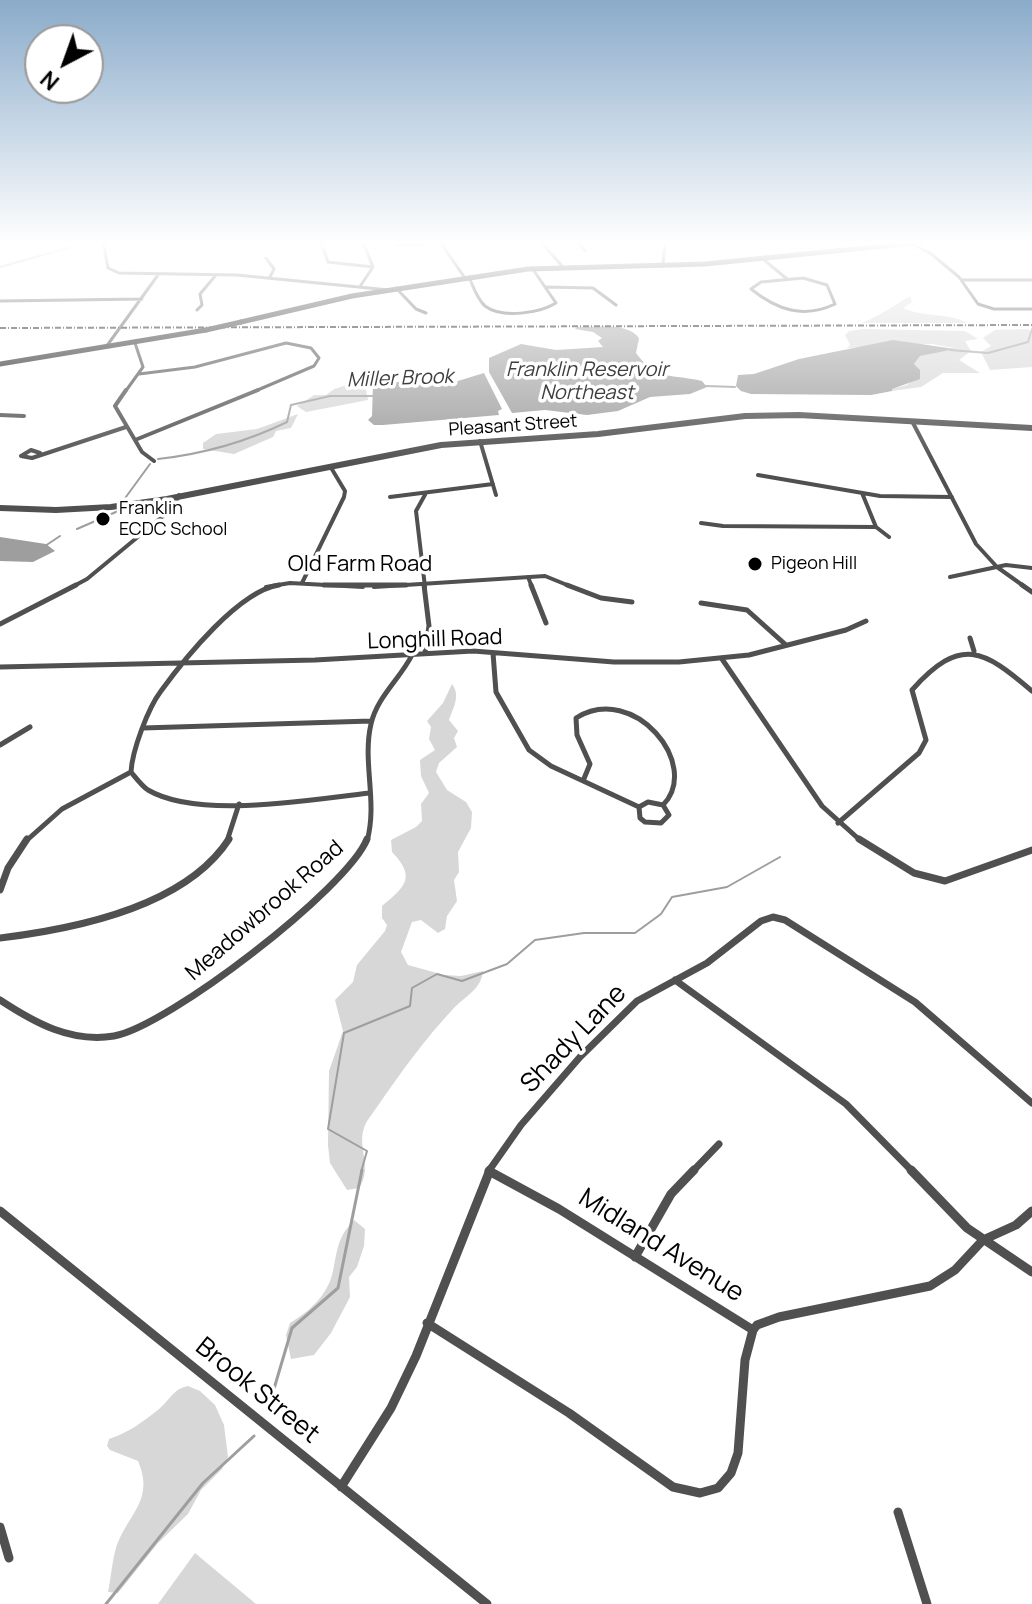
<!DOCTYPE html>
<style>
body{margin:0}
#map{position:relative;width:1032px;height:1604px;overflow:hidden;background:#fff;font-family:Manrope,sans-serif}
canvas{display:block}
.north{position:absolute;left:24px;top:24px;width:80px;height:80px;box-sizing:border-box;background:#fff;border:2px solid #999;border-radius:50%;rotate:221deg;font-size:22px;font-weight:700;line-height:32px;text-align:center;color:#000}
.north::after{content:'';display:block;margin:auto;width:28px;height:36px;background:#000;clip-path:polygon(50% 0,100% 100%,50% 72%,0 100%)}
</style>
<div id="map">
<canvas width="1032" height="1604"></canvas>
<div class="north">N</div>
</div>
<script>
const c = document.querySelector('canvas').getContext('2d');
c.lineJoin = 'round';
function fill(path, color) { c.fillStyle = color; c.fill(path, 'evenodd'); }
function strokePath(path, color, width, dash) { c.strokeStyle = color; c.lineWidth = width; c.lineCap = dash ? 'butt' : 'round'; c.setLineDash(dash || []); c.stroke(path); }
function write(font, color, halo, rows, align = 'center') {
  c.font = font + ' Manrope,sans-serif'; c.lineWidth = 7; c.setLineDash([]); c.textBaseline = 'middle'; c.strokeStyle = halo; c.fillStyle = color; for (const [text, x, y, turn = 0] of rows) {
    c.save(); c.translate(x, y); c.rotate((+turn || 0) * Math.PI / 180); c.textAlign = isNaN(turn) ? turn : align; if (halo) c.strokeText(text, 0, 0); c.fillText(text, 0, 0); c.restore();
  }
}
const green = new Path2D(`
 M910,296L912,302L903,308C925,318 947,312 968,323H862C879,316 895,305 910,296Z
 M863,329L965,331L978,339L965,341L971,351L959,360L980,373H943L921,387L892,391L891,389L907,385L919,375L914,364L920,356L954,348L932,344L847,348L850,345L845,335L849,331Z
 M1027,329L1032,331V367L990,370L981,352L991,346L983,338L995,330Z
 M357,382L365,384L368,400L306,412L297,406L314,395H326L334,389Z
 M298,414L291,428L276,431L273,437L234,454L203,449V443L216,434L257,429Z
 M452,684C461,696 453,708 449,720L458,731L454,738L457,747L439,763L436,772L447,790L466,802L472,812L471,828L458,852L459,872L454,880L457,901L447,916L445,929L438,933L421,920L412,922L401,952L408,965L444,975L461,976L483,971C481,990 465,996 453,1009C425,1039 401,1072 377,1107C373,1113 366,1121 364,1128C357,1148 373,1168 359,1188L347,1190L330,1163L328,1145L329,1071L343,1031L335,1000L353,982L357,965L385,931L387,925L382,918V906C406,886 416,877 392,852L391,840L416,827L422,821L421,804L429,793L421,776L420,760L435,750L429,739L431,727L427,721L443,703Z
 M354,1220L365,1229L364,1246L357,1267L349,1277L350,1297L331,1333L314,1355L291,1359L286,1335L290,1323C310,1311 328,1295 333,1271C338,1248 337,1238 354,1220Z
 M188,1386L200,1391L215,1405L224,1425L228,1457L222,1469L201,1490L188,1514L158,1543L118,1593L108,1592C111,1578 112,1562 116,1548C128,1513 155,1501 138,1461L110,1450L107,1446L109,1439C128,1433 143,1422 159,1409C170,1400 173,1389 188,1386Z
 M195,1553L256,1604H158Z`);
const water = new Path2D(`
 M577,327C595,328 627,321 639,338L636,353C656,381 673,374 702,381L707,387L690,394L650,397L618,411L587,415L545,410L512,413L489,372V358L521,344L556,350L603,347L598,341L602,338L593,332L575,329Z
 M893,340L955,349L920,356L914,364L920,370V379L892,389V391L871,395L751,394L741,391L736,386L738,375L754,374L799,359Z
 M484,373L502,409L498,411L499,415L383,425H374L368,420L372,416L373,384L422,380L448,384Z
 M0,537L46,544L55,551L33,562L0,561Z`);
const streamFar1 = new Path2D(`
 M189,242H206
 M0,267L89,242
 M950,350L988,353L1028,342L1032,329
 M706,386L735,387
 M158,459C203,454 246,442 287,422L291,405L330,396H373
 M123,501L150,464
 M77,529L125,508
 M45,546L60,536
 M361,1172L367,1151L328,1129L344,1033L410,1006L412,988L437,974L462,981L507,964L535,940L584,933H635L661,914L672,897L727,887L780,857`);
const stream = new Path2D(`
 M268,1409L292,1328L338,1288L362,1170
 M106,1604L203,1483L254,1436`);
const minorFar4 = new Path2D(`
 M103,242L108,268L119,273L237,275L389,290
 M321,242L328,262L373,267
 M440,242L465,278
 M541,242L562,266
 M578,242L585,251
 M912,244L930,253L959,277L978,304L994,309H1032
 M397,245L441,243
 M266,258L274,269L270,277
 M763,259L787,279
 M663,265L665,242
 M469,277C473,286 477,299 485,306C502,319 540,313 556,303L532,268
 M803,278L827,285L835,304C804,319 777,310 751,289L761,282Z
 M962,280H1032
 M361,285L373,267L363,242
 M547,287L593,288L616,305
 M396,288L416,309L426,313
 M0,301L142,299
 M197,310L202,305L200,294L216,275
 M106,347L158,275
 M139,374L195,367L286,343L311,348L319,358L314,366L253,392
 M125,392L143,367L135,343`);
const minorFar3 = new Path2D(`
 M126,390L115,406L142,452L154,461
 M0,415L24,416
 M913,423L976,544L997,567L1025,587
 M135,440L258,390
 M480,441L496,495
 M40,453L31,450L21,456L32,458L126,427
 M758,475L880,496L952,497
 M862,493L876,527L889,537
 M390,497L493,484
 M701,523L723,526L876,527
 M528,577L532,587
 M950,577L1006,565L1032,568
 M302,583L344,497L345,491L330,466
 M72,587L87,579L174,507L179,495
 M266,587L290,583L363,587
 M374,587L545,576L572,587
 M425,587L416,511L426,493`);
const minorFar2 = new Path2D(`
 M324,585H406
 M424,585L429,626L425,652
 M531,585L546,623
 M567,585L601,598L632,602
 M1022,585L1032,592
 M701,603L747,610L786,645
 M0,624L76,585
 M970,638L974,651
 M493,653L496,692L529,750L551,766L639,807
 M722,659L822,806L861,841
 M0,667L315,660L473,651L614,662H679L749,655L846,630L866,621
 M143,728L371,721
 M0,745L30,727
 M131,772C132,751 148,708 161,691C185,658 239,591 279,585
 M131,772C136,778 142,786 148,790C199,820 312,799 370,793
 M583,781L590,764L577,735L576,718C634,682 702,765 663,805
 M648,802L663,805L669,815L661,823L645,822L640,818L639,807Z
 M838,823L919,753L926,740L912,690C961,635 984,650 1032,691
 M26,841L62,809L131,772
 M227,841L239,804
 M367,841C378,802 362,762 371,724C377,697 400,679 412,655`);
const minorFar1 = new Path2D(`
 M859,839L914,873L945,881L1032,850
 M0,890L8,868L27,839
 M0,938C75,929 185,907 229,839
 M675,980L846,1104L913,1172
 M0,1000C35,1023 71,1043 114,1036C167,1027 348,888 367,839
 M488,1172L521,1125L580,1057L637,1001L707,963L761,921L773,917L785,920L915,1002L1032,1103
 M692,1172L719,1144`);
const minor = new Path2D(`
 M911,1170L967,1228L1032,1272
 M489,1171L559,1209L753,1330L757,1325L779,1317L930,1286L955,1270L983,1240L1016,1225L1032,1211
 M0,1211L487,1604
 M635,1257L671,1194L694,1170
 M427,1323L569,1413L673,1487L700,1493L718,1488L731,1473L738,1453L745,1360L753,1330
 M341,1487L391,1408L416,1356L490,1170
 M898,1512L927,1604
 M0,1527L9,1558`);
const tertiary = new Path2D(`
 M0,508L56,510L111,507L167,499L441,445L598,434L745,416L799,415L1032,428`);
const secondary = new Path2D(`
 M241,322L352,296L528,269L705,264L924,242
 M0,364L206,330`);
const rail = new Path2D(`
 M0,328L1032,325`);
const secondaryBridge = new Path2D(`
 M206,330L241,322`);
const markers = [
 [103,519,8,"#000"],
 [755,564,8,"#000"]
];
const farStreetnames = [
 ["Pleasant Street",513,426,-4]
];
const farPoinames = [
 ["Franklin",119,509],
 ["ECDC School",119,530],
 ["Pigeon Hill",771,564]
];
const farWaternames = [
 ["Franklin Reservoir",587,370],
 ["Northeast",587,393],
 ["Miller Brook",400,379,-2]
];
const streetNames = [
 ["Old Farm Road",360,565],
 ["Longhill Road",435,640,-2],
 ["Meadowbrook Road",265,911,-41]
];
const nearStreetnames = [
 ["Shady Lane",574,1039,-46],
 ["Midland Avenue",661,1246,32],
 ["Brook Street",257,1391,39]
];
fill(green, '#d7d7d7');
fill(water, '#9e9e9e');
strokePath(streamFar1, '#9e9e9e', 2);
strokePath(stream, '#9e9e9e', 3);
strokePath(minorFar4, '#505050', 3);
strokePath(minorFar3, '#505050', 4);
strokePath(minorFar2, '#505050', 5);
strokePath(minorFar1, '#505050', 7);
strokePath(minor, '#505050', 9);
strokePath(tertiary, '#505050', 6);
strokePath(secondary, '#1d1d1d', 5);
strokePath(rail, '#000', 2, [6, 2, 1, 2]);
strokePath(secondaryBridge, '#1d1d1d', 5);
const sky = c.createLinearGradient(0, 0, 0, 467);
sky.addColorStop(0, '#8aabca');
sky.addColorStop(0.52, '#fff');
sky.addColorStop(1, '#ffffff00');
c.fillStyle = sky;
c.fillRect(0, 0, 1032, 467);
for (const [x, y, r, color] of markers) { const dot = new Path2D(); dot.arc(x, y, r, 0, 2 * Math.PI); c.fillStyle = color; c.fill(dot); strokePath(dot, '#fff', 3); }
write('18px', '#000', '#fff', farStreetnames);
write('18px', '#000', '#fff', farPoinames, 'left');
write('italic 20px', '#3f3f3f', '#fff', farWaternames);
write('22px', '#000', '#fff', streetNames);
write('26px', '#000', '#fff', nearStreetnames);
</script>
